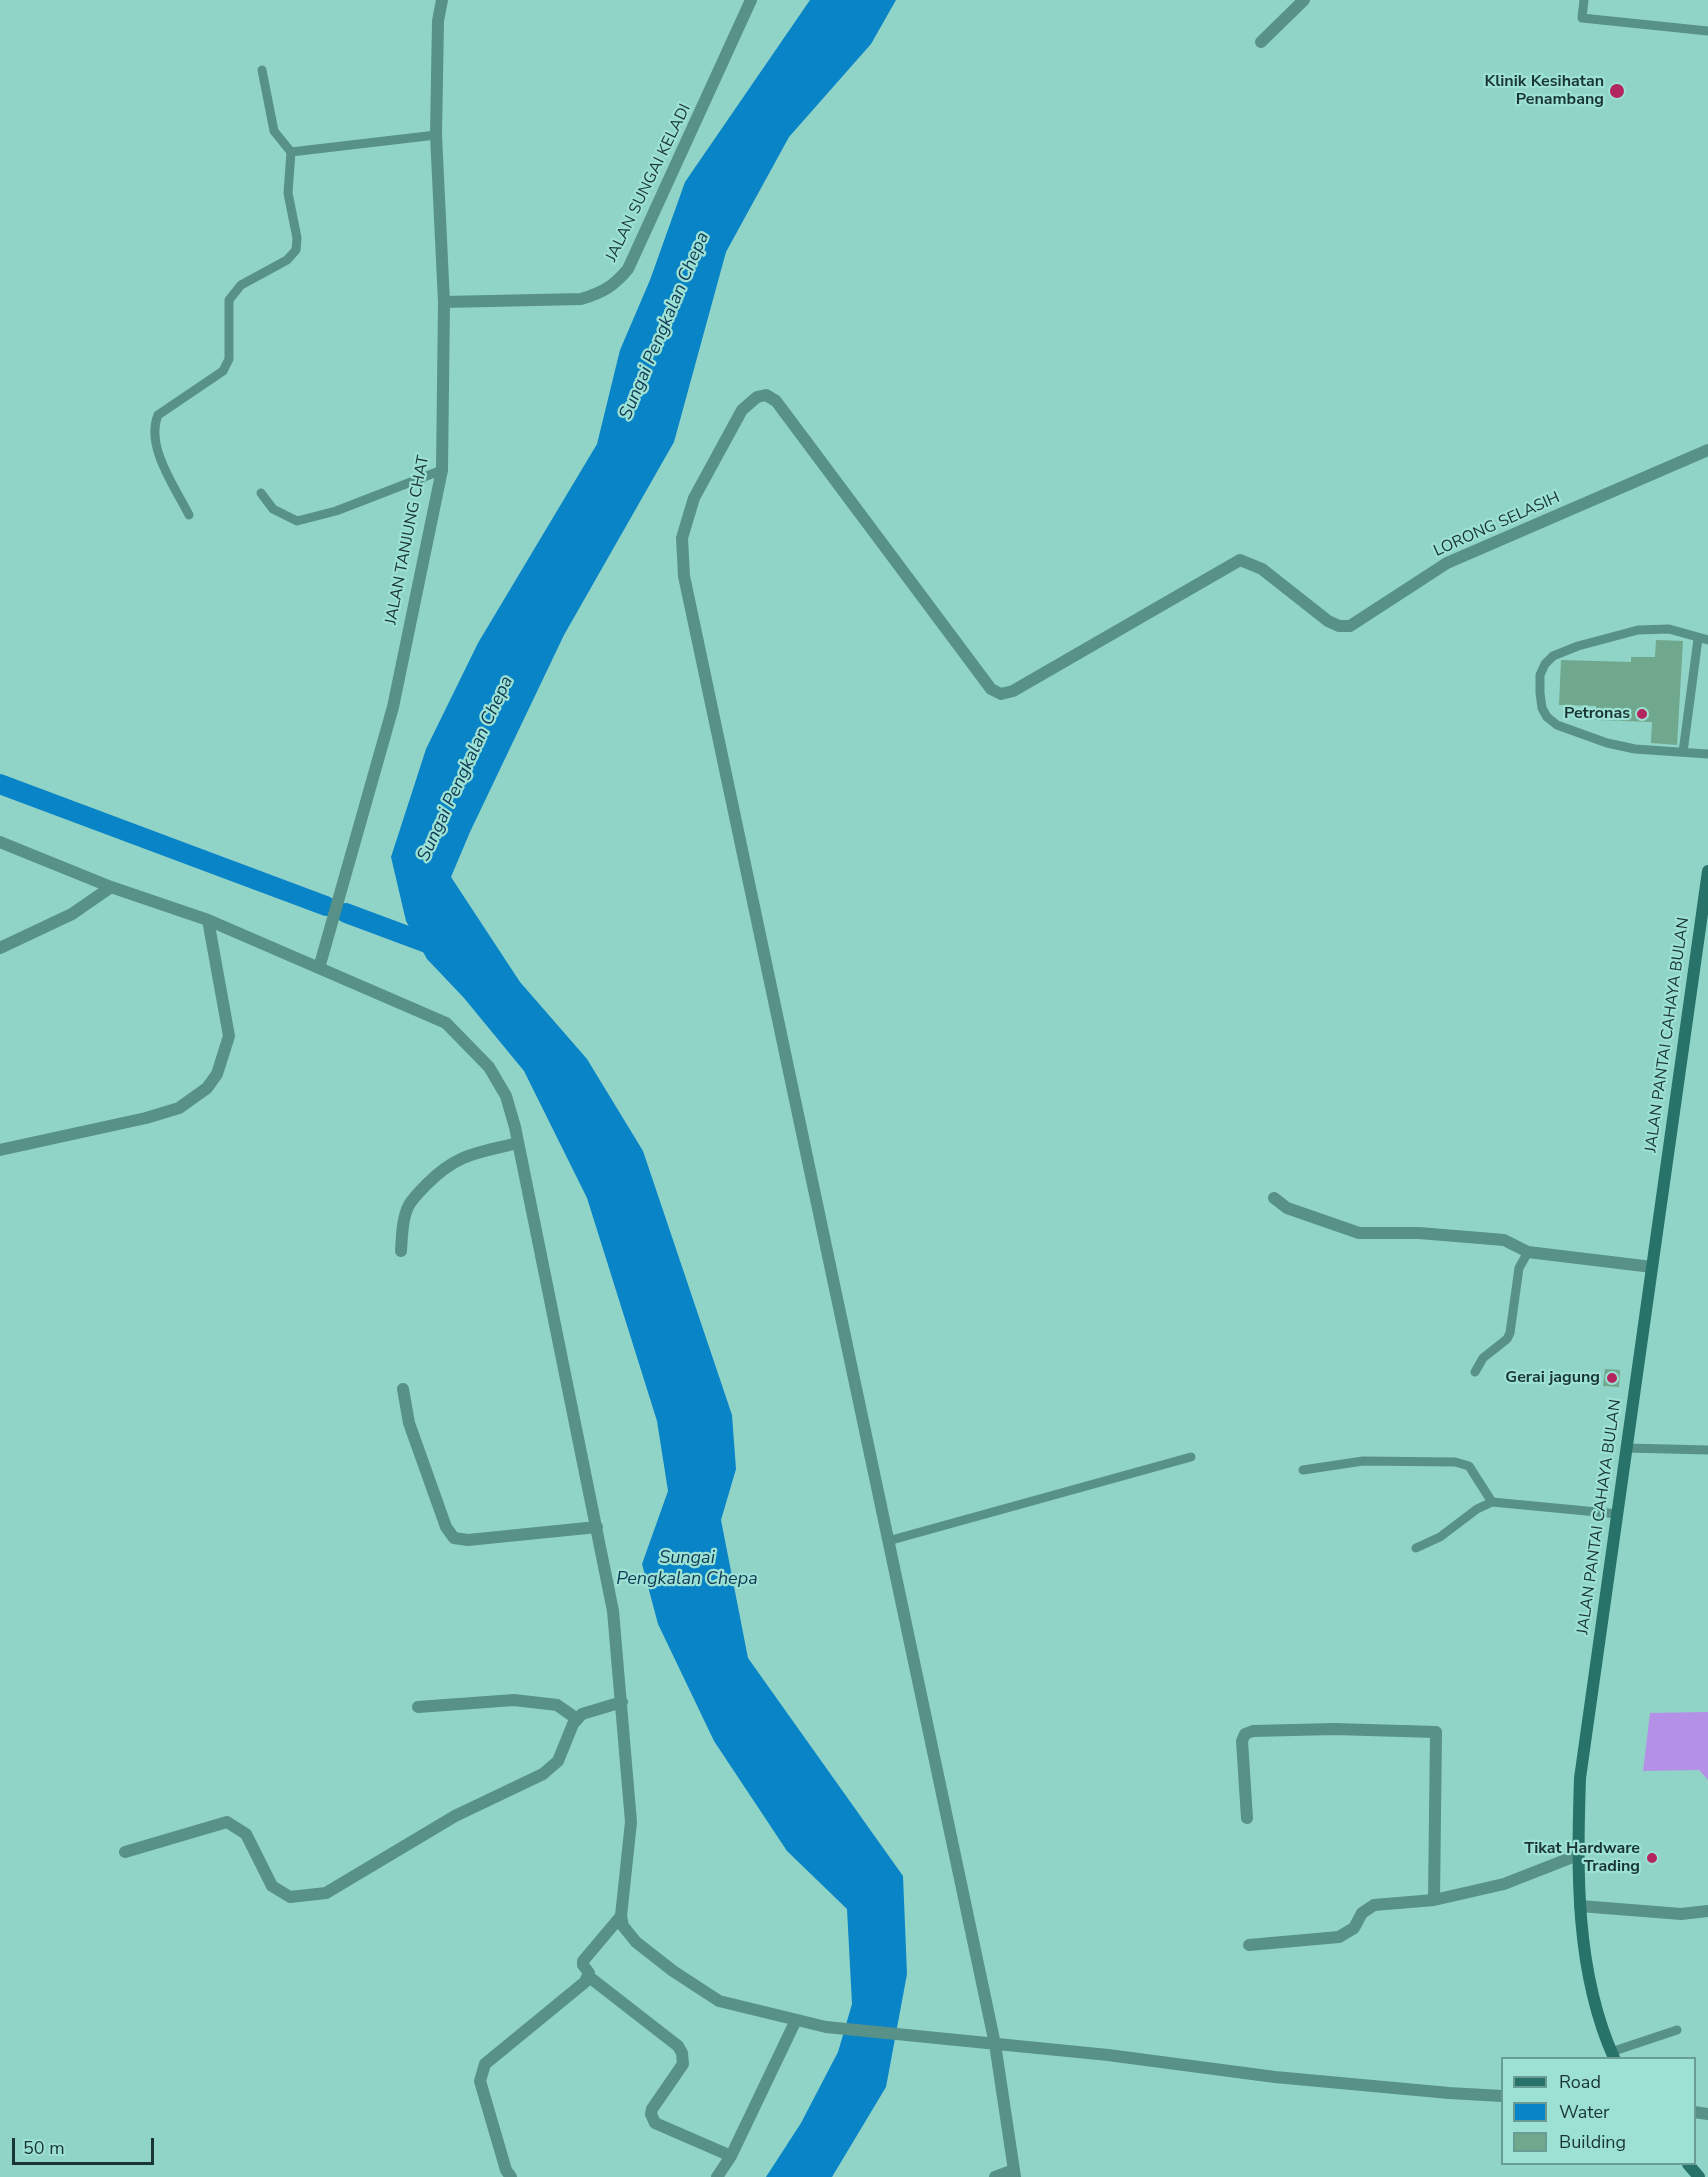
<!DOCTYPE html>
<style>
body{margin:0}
#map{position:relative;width:1708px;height:2177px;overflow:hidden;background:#90d4c8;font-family:"Nunito Sans",sans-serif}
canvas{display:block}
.legend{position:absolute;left:1501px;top:2057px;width:195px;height:108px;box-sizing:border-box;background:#9de1d5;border:2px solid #699d94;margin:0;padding:8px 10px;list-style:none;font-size:18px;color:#1a3632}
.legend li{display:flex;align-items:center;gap:12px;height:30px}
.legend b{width:30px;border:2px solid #699d94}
.scale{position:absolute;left:12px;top:2138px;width:142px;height:27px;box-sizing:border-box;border:3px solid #1a3632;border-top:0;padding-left:8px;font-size:18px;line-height:21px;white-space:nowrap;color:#1a3632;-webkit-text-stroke:4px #9de1d5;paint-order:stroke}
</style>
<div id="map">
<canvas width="1708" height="2177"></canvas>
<ul class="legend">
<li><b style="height:8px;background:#277369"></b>Road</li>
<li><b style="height:16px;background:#0984c7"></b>Water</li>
<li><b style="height:16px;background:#70a88d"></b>Building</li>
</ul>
<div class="scale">50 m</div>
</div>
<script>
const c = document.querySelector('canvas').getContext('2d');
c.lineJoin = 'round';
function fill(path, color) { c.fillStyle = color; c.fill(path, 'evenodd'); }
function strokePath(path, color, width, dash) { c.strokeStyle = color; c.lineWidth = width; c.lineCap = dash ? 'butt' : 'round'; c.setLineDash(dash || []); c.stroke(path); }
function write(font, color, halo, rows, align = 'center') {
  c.font = font + ' "Nunito Sans",sans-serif'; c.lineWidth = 4.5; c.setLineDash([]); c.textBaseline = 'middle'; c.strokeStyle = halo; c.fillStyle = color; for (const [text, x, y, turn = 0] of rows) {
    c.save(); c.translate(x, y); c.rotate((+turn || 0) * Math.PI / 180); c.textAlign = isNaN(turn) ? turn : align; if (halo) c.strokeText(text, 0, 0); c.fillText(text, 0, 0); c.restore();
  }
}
const green = new Path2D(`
 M1708,1712V1780L1699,1770L1643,1771L1650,1713Z`);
const water = new Path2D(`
 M810,0H896L871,44L789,137L726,252L674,442L564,635L470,832L451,877L520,982L587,1059L643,1151L732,1415L736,1469L721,1520L748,1658L903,1876L907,1974L886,2087L832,2177H766L801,2123L838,2052L852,2004L847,1909L787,1851L714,1741L658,1624L642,1564L668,1491L657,1421L587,1198L524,1071L464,998L427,959L406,921L391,857L426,749L478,643L597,444L620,350L650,280L685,182Z`);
const canal = new Path2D(`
 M0,784L326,906
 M346,913L440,948`);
const building = new Path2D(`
 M1656,640L1683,641L1677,745L1651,743L1652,722L1595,720L1596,706L1559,705L1561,660L1631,662V657H1655Z
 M1605,1369L1620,1370L1619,1387L1603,1386Z`);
const service = new Path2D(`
 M1584,0L1582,18L1708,31
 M262,70L274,131L291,152L436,135
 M261,493L273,509L297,521L336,511L442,470
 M189,515C175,487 145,446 158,415L223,371L229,359V300L241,285L287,260L296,250L297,238L288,193L291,152
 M1708,640L1669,629L1638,630L1578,646L1553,656L1545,664L1540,675V693L1542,708L1547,717L1557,725L1607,743L1635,749L1708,754
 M1683,752L1698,639
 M1475,1372L1483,1358L1507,1339L1510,1333L1519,1268L1528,1252
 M1627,1448L1708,1450
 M1303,1470L1363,1461L1455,1462L1469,1466L1492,1502
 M888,1541L1191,1457
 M1416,1548L1440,1537L1477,1509L1492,1502L1618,1514
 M1611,2052L1677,2030`);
const minor = new Path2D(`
 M1261,42L1304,0
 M444,302L581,299C602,293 614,286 628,269L751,0
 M0,842L111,887L208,920L446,1023L489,1067L506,1096L515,1127L613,1611L631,1822L621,1916L623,1926L636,1942L673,1971L719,2001L826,2027L1108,2055L1275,2077L1449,2093L1502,2096
 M0,948L72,914L111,887
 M319,968L393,707L442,470L444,302L436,135L438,21L442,0
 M0,1150L146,1118L179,1108L207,1088L217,1074L229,1036L208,920
 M1274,1198L1287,1208L1359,1233H1419L1504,1240L1528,1252L1652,1267
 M401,1251C402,1237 402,1218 409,1205C413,1198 421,1190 427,1184C458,1153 478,1153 518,1143
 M403,1389L409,1423L446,1527L454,1538L468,1540L597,1527
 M418,1707L514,1700L557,1705L577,1719
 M1247,1818L1242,1741L1245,1734L1253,1731L1334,1729L1436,1732L1434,1900
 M125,1852L227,1822L246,1834L272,1886L290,1897L326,1893L455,1816L543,1774L558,1761L573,1724L582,1714L622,1702
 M1580,1906L1681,1914L1708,1911
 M1249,1945L1339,1937L1354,1928L1362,1913L1374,1905L1434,1900L1504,1884L1578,1855
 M588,1976L678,2046L682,2053L683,2064L652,2109L651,2114L655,2123L731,2156
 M1694,2112L1708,2114
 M511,2177L506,2170L480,2081L485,2064L585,1982L589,1973L583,1965V1961L621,1916
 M717,2177L731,2156L796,2020
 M995,2177L1014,2170
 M1015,2177L995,2044L684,576L682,538L694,498L742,410L757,397L766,395L776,401L991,689L1001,694L1013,691L1240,560L1262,569L1328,621L1339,626H1350L1447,563L1708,450`);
const secondary = new Path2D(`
 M1614,2058C1575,1971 1577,1872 1580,1778L1708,871
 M1688,2164L1699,2177`);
const markers = [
 [1617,91,8,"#b3255d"],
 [1642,714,6,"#b3255d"],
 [1612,1378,6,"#b3255d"],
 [1652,1858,6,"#b3255d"]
];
const poiNames = [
 ["Klinik Kesihatan",1604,82],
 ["Penambang",1604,100],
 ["Petronas",1630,714],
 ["Gerai jagung",1600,1378],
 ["Tikat Hardware",1640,1849],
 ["Trading",1640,1867]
];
const streetNames = [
 ["JALAN SUNGAI KELADI",649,183,-64],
 ["LORONG SELASIH",1497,525,-24],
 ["JALAN TANJUNG CHAT",408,540,-79],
 ["JALAN PANTAI CAHAYA BULAN",1668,1035,-82],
 ["JALAN PANTAI CAHAYA BULAN",1600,1517,-82]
];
const waterNames = [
 ["Sungai Pengkalan Chepa",665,326,-67],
 ["Sungai Pengkalan Chepa",466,769,-65],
 ["Sungai",687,1559],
 ["Pengkalan Chepa",687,1580]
];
fill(green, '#b590e7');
fill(water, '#0984c7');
strokePath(canal, '#0984c7', 20);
fill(building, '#70a88d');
strokePath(service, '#579187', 9);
strokePath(minor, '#579187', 12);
strokePath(secondary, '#277369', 12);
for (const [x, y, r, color] of markers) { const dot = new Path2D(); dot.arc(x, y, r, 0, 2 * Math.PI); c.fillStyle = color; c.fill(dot); strokePath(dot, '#9de1d5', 2); }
write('bold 16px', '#1a3632', '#9de1d5', poiNames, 'right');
write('16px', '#1a3632', '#9de1d5', streetNames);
write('italic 18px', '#0f3955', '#9de1d5', waterNames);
</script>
